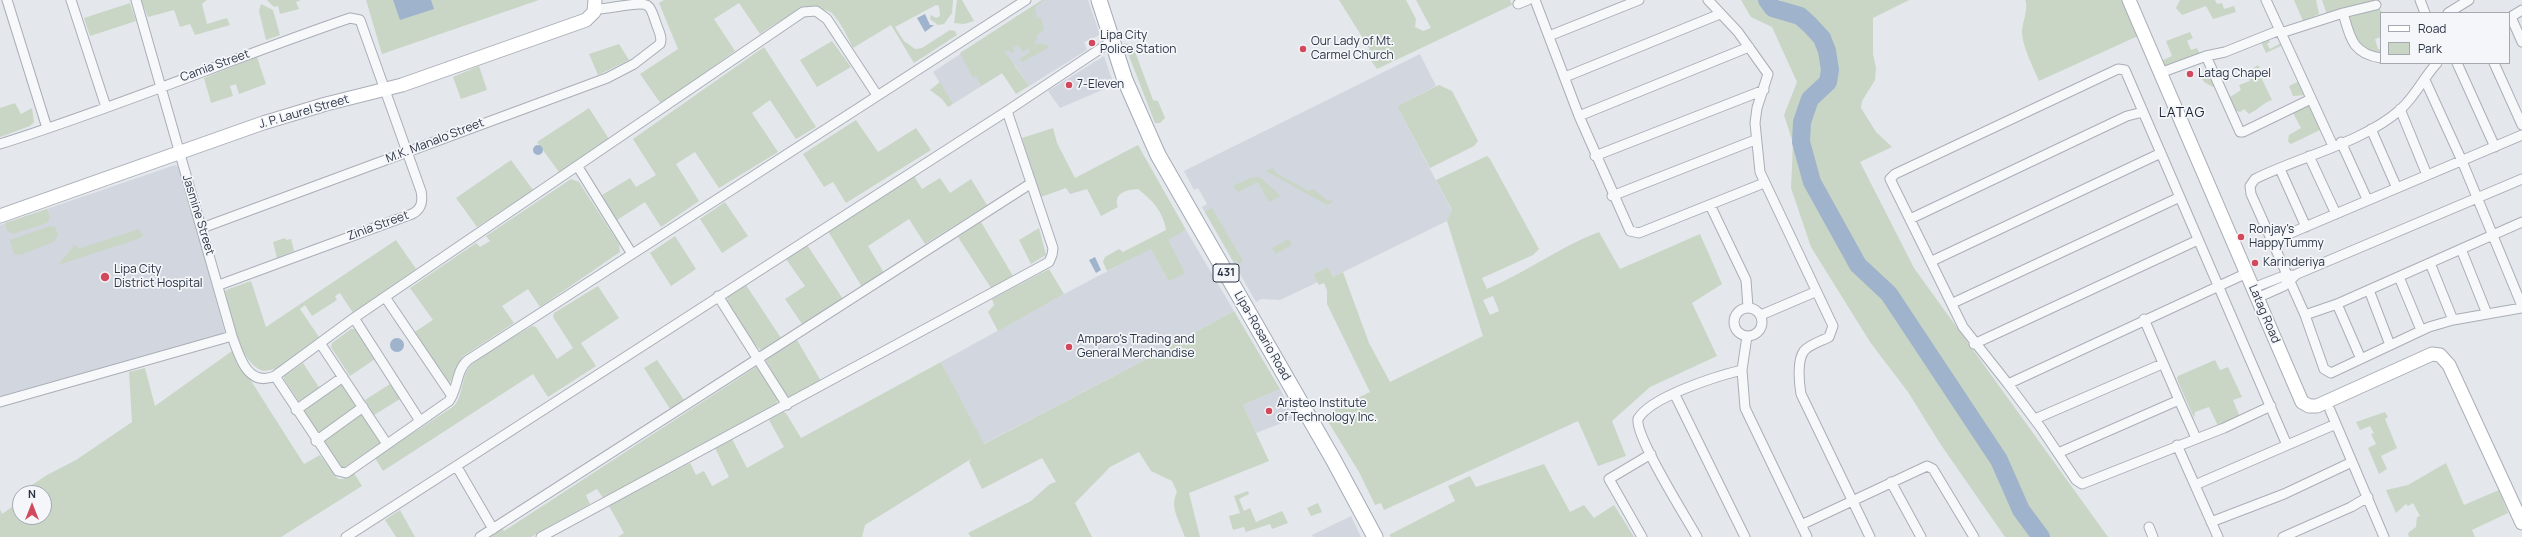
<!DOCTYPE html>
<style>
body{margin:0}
#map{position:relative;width:2522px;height:537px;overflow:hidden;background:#e4e7ec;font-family:Manrope,sans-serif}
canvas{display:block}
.legend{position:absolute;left:2380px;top:12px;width:130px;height:52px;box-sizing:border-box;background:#f4f6f9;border:1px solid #a4a8b1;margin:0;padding:5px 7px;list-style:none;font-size:12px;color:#2b3445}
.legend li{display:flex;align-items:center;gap:8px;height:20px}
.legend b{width:20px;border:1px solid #a4a8b1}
.north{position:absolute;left:12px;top:485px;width:40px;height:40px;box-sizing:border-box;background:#f4f6f9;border:1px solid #a4a8b1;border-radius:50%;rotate:0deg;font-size:11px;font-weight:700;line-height:16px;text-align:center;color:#2b3445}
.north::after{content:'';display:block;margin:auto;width:14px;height:18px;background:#d1495b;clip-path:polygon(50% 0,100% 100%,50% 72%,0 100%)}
</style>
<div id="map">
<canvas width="2522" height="537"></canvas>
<ul class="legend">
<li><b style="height:5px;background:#fff"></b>Road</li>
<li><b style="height:11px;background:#c9d6c5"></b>Park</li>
</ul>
<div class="north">N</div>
</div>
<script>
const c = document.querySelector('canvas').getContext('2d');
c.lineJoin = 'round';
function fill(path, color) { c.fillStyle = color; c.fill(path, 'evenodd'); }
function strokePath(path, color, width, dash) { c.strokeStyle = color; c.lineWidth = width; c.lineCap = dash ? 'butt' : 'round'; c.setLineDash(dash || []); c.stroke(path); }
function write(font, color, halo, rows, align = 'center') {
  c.font = font + ' Manrope,sans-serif'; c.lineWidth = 3.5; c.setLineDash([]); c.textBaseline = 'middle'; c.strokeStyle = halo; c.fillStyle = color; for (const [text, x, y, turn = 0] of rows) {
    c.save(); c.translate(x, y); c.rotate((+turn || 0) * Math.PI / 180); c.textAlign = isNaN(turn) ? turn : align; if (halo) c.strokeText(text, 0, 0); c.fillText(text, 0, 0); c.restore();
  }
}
const built = new Path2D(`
 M1042,0H1088L1100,35L1084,42L1087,50L1029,86L1015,65L953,104L933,72Z
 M1420,54L1436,86L1397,106L1452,211L1447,221L1333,277L1328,267L1313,274L1318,282L1280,300L1261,299L1256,302L1202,207L1207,204L1198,188L1194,190L1184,171Z
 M1104,56L1114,85L1060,108L1048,91Z
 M175,165L180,168L225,333L0,399V225Z
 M1186,230L1234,311L1141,362L983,444L941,362L1064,294Z
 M1280,389L1295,418L1256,433L1243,405Z
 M1351,516L1361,537H1313L1312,535Z`);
const green = new Path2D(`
 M141,0H207L202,4L207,24L227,18L230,25L195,35L190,24L180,27L174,10L148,17Z
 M267,0H301L296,2L299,9L280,14L278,6L274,7Z
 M366,0H539L382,54Z
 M664,0H953L952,13L944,24L938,25L930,19L931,15L936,18L940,16L939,6L936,5L895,27L904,41L915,49L922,48L950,30L955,31L957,35L914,63L891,25L853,48C847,36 841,23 832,13C812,0 778,21 760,34L739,3L714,19L735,51L661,104L640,74L678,49L659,3Z
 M957,0H962L974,21L964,24L954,23Z
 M1042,0H1044L1035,7L1037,18H1041L1044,30L1037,35V39L1035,40L1036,44L1042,43L1043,45H1047L1048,48L1022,62L1020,59L1030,52L1028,48L1023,52L1018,45L1013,48L1014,51L1011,53L1009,50L1005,52L1029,86L1016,94L1002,73L981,86L976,76L973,78L960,53Z
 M1339,0H1406L1416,19L1415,27L1423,31L1431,28L1416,0H1510L1512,5L1377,69L1370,59L1369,48Z
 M1741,0H1909L1873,18V54L1876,68L1875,80L1862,101L1861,108L1876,132L1892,147L1860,162L1914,268L2108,537H2005L1941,445L1908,392L1870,342L1811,247L1791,188L1793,143L1784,115L1797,82L1772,27L1751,17Z
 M2025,0H2122L2138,36L2039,81C2033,67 2023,48 2022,33C2022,23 2029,8 2025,0Z
 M2180,0H2215L2217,4L2222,3L2224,9L2234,6L2236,12L2213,19L2206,6L2182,15L2176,8Z
 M2294,0H2316L2319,14L2303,21Z
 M2322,0H2377L2327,14Z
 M130,3L136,21L90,36L84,18Z
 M261,4L273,10L280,35L266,40L259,11Z
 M2379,7L2382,13L2381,37L2375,39L2378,49H2381V55C2356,50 2354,37 2346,15Z
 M2190,32L2193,38L2187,41L2191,50L2197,48L2200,54L2165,69L2161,61L2172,56L2166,41Z
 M2279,37L2283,45L2266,53L2261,42L2268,38L2270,42L2267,44L2270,49L2281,43L2277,38Z
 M832,41L851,67L817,87L800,60Z
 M1124,43L1133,46L1153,100L1158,101L1165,118L1160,123H1155Z
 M619,44L629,60L598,75L589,54Z
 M764,47L816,127L796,139L770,100L752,113L778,152L719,188L695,152L676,164L699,201L661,227L645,202L617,220L602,195L630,178L636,187L656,175L633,139Z
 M257,57L266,84L239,94L236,84L230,86L233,96L211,103L204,78Z
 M2258,65L2261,70L2258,71L2272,100C2263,103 2259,109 2249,114L2244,109L2240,112L2237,111V118L2227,99L2241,90L2239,85L2250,81L2246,73Z
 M479,66L487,90L461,99L453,77Z
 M2210,73L2216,86L2213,87L2204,82L2201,77Z
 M2301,80L2307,95L2293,96L2289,86Z
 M940,82L953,104L948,107L942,99L930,90Z
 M1439,85L1452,91L1478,141L1474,146L1430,168L1397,106Z
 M15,103L21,114L32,108L34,122L30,126L0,137V108Z
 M2309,104L2322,129L2291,144L2288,142L2289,135L2301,128L2293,113Z
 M589,108L609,139L559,172L537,142Z
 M856,120L878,152L916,128L931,150L846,203L833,182L824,187L803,154Z
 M1053,128L1057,143L1075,178L1138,145L1186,230L1168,240L1185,273L1169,281L1151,249L1107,271L1103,262L1105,257L1119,249L1123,252L1166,230C1163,211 1152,200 1138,189C1126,190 1113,193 1118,207L1101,216L1087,189L1070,194L1066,188L1041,197L1022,138Z
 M1487,156L1490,159L1539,249L1533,255L1482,278L1487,289C1525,273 1559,247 1599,232L1620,269L1700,234L1722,284L1692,303L1717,356L1650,387L1612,421L1626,456L1598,466L1578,421L1384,510L1381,503L1375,505L1359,472L1324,415L1370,392L1327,304V290L1324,283L1319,285L1313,274L1328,267L1333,277L1343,272L1369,343L1390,382L1483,336L1447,221L1452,210L1436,180ZM1493,296L1499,311L1490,315L1483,300Z
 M511,160L533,190L477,227L456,198Z
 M1273,168L1277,174L1309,191L1313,189L1328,201L1331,199L1333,202L1327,205L1266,171Z
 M914,176L922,189L940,178L950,193L971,179L987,205L925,244L909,219L868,246L884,273L862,287L828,231Z
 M1257,177L1261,178L1281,196L1269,202L1258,182L1238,192L1233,186L1250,178Z
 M571,179L579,182L619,244L620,252L540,307L528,289L502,306L514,323L463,356L449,384L413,333L433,320L410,288L476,243L480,247L490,241L486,236Z
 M725,202L748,236L722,253L700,219Z
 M1212,208L1243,261L1238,264L1237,261L1234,262L1205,212Z
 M47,209L50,218L47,223L13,234L7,231L5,223Z
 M981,222L1013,276L991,288L958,237Z
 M50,226L55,227L58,235L54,242L20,255L14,254L10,240Z
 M1039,228L1046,255L1031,264L1019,240Z
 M139,229L143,236L138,239L58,265L74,246L77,245L78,249Z
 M675,236L696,269L671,286L650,253Z
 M285,238L286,240L291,239L294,251L277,258L273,242Z
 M1289,239L1292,245L1276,254L1272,248Z
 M396,240L416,269L353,313L340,293L335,296L337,300L312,316L305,305L300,309L319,337L276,369L263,371C237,361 232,316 225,292L226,290L251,281L266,327Z
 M807,245L843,299L802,324L785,299L805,286L786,259Z
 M1049,269L1064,294L998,331L988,312L994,305L992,299Z
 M746,285L781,338L761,350L754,344L727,301L728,296Z
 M598,286L619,318L581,343L596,366L548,397L533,374L383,471L375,458L454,406C463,396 461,380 468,369C475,358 519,334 532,326L536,327L557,359L573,348L553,317L554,313Z
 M1234,311L1280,389L1243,405L1269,461L1189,493L1200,537H1185C1180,522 1169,507 1177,492L1172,481L1151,471L1139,452L1110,467L1075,503L1092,537H971L968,533L1031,501L1050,484L1056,482L1042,458L982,489L969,462L971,459L865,525L862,537H618L624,533L609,506L690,463L696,475L704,471L712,486L729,477L715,448L732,439L747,468L784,447L769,420L783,412L786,413L801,438L941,362L984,444L1141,362Z
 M351,329H356L375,359L350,376L331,347L332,343Z
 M797,340L821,381L790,398L786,396L766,361L768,357Z
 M232,351L304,464L320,455L338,479H343L354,473L362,486L281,537H0V509L2,514L16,504L14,497L47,475L76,460L132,422L129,372L145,368L155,406ZM20,493H44V517H20Z
 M657,360L684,400L670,409L644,368Z
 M2215,360L2220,370L2228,367L2242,397L2233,400L2240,417L2218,426L2209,407L2195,412L2194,418L2177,379L2178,376Z
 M303,363L320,389L299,402L284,379V376Z
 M756,367L761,370L778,400L775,407L603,498L597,489L586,495L590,504L531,537H488L502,528L504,531Z
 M341,382L357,406L321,434H317L302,412V409Z
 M390,384L400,399L374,415L365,400Z
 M2385,412L2388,417L2385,419L2397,448L2381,456L2387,469L2379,474L2368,448L2376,444L2371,434L2374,433L2370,426L2360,430L2356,422Z
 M358,414H362L380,443L343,468L324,445L323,441Z
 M2446,463L2464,505L2499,490L2508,513L2472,530L2475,537H2409L2408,533L2416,527L2417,517L2420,516L2413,503L2408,506L2406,504L2396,513L2386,490L2408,485Z
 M1544,464L1570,512L1584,505L1594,518L1614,505L1634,537H1391L1389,535L1455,501L1448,486L1470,476L1476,487Z
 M1248,491L1249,494L1239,499L1244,511L1250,508L1256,522L1282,511L1288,523L1272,529L1270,524L1246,532L1244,527L1233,530L1229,516L1240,513L1234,496Z
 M1318,503L1322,512L1311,516L1307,508Z
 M400,510L415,537H396L385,520Z`);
const water = new Path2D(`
 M393,0H431L434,9L400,20Z
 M925,14L930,25H934L925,32L917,18Z
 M533 150a5 5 0 1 1 10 0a5 5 0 1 1-10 0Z
 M1095,257L1101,270L1096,273L1089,260Z
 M390 345a7 7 0 1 1 14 0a7 7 0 1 1-14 0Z`);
const river = new Path2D(`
 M1767,0L1773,8L1800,16L1809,24L1822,38L1827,51L1830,70L1828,82L1810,99L1802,122L1801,142L1812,182L1858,265L1889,294L1999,460L2021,510L2041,537`);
const street = new Path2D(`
 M7,0L47,128
 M71,0L106,107
 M1535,0L1579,116L1630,231L1639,233L1764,183
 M1708,0L1738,32L1768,74L1757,108L1755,123L1760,172L1833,326L1829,337C1822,341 1810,344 1804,351C1797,360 1799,383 1801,394L1870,537
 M2266,0L2333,146
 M2420,0L2425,13
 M1518,4L1528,0
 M2343,13C2350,37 2352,54 2381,58
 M2448,13L2469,0
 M2511,17L2522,42
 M2509,18L2522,10
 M2281,33L2343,13L2376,5
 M1549,36L1639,0
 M2206,56L2240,132H2243L2311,99
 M2437,63C2424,77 2416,95 2401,109C2363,143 2301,156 2255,179L2250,186L2251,194L2305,315L2324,369L2331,373L2429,327L2453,320L2522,308
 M2457,63L2495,147
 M2494,63L2522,125
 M2160,73L2206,56L2225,52L2280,30
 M1565,77L1720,14
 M2425,80L2462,161L2522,306
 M2400,109L2427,175
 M1579,116L1749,47
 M2371,129L2396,186
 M2341,142L2367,199
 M0,144C118,107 233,58 350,18L360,20L421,191C423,201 422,209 412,214L219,285
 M1595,156L1764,90
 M2309,156L2336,214
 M578,167L632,254
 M2280,169L2306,227
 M1612,196L1755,140
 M1710,205L1746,280L1748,307
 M1910,219L2127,116L2143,112
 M202,228L607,78L634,64L660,44C663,37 658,30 656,23C654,18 652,9 648,6C641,0 607,10 595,9
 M2272,241L2522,135
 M2461,249L2487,314
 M1932,261L2161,153
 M2430,263L2453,320
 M2247,273L2008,384L1963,327L1890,179L1895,174L2118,69L2125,70L2287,445
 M2399,277L2421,330
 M2253,288L2281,277L2292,275
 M2369,290L2390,345
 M718,296L787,405
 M385,297L452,396
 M2257,298L2284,286L2297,274L2522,179
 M1953,303L2180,197
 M2337,304L2361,359
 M1734 322a14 14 0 1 1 28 0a14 14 0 1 1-28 0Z
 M1761,315L1815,292
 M2305,315L2337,304L2522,222
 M354,318L420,421
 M2144,319L2179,400
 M232,336C239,355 247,388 275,376L354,318L803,12L816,11L827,19L877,95
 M1747,336L1742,370L1745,408L1807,537
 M320,343L387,444
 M1974,344L2198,240
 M275,376L338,471L346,473L449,401C458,389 456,370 468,360L1026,0
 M2008,384L2041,428L2076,480L2082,484L2224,428L2271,406
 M1675,395L1745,537
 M0,402L232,336L136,0
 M296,410L343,377
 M2330,410L2336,424
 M2035,419L2162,364
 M316,441L363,407
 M2177,445L2218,537
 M2058,453L2179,400L2196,438
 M457,467L493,529
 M1891,482L1921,537
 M2195,485L2336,424L2384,537
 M2211,522L2284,494L2352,462
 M1801,525L1927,466L1933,469L1974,537
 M2149,527L2153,537
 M346,537L1007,111L1112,41
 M480,537L1030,184
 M541,537L1049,262L1052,255L1053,248L1007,111
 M1642,537L1609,479L1651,454
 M1697,537C1686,517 1635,437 1638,419C1650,397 1717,376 1742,370
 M2283,537L2351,507L2368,497`);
const secondary = new Path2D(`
 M2129,0L2302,402L2309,406H2317L2432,354L2440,355L2449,365L2522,523
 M0,216L263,123L326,104L402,85L586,20L594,12L595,0`);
const primary = new Path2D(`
 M1099,0L1125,80L1158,155L1333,459L1375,537`);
const markers = [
 [1092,43,4,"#d1495b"],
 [1303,49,4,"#d1495b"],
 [2190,74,4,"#d1495b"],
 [1069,85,4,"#d1495b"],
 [2241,237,4,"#d1495b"],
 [2255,263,4,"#d1495b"],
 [105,277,5,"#d1495b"],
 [1069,347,4,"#d1495b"],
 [1269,411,4,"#d1495b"]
];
const shields = [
 [1226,273,26]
];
const shieldNames = [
 ["431",1226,273]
];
const poiNames = [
 ["Lipa City",1100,36],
 ["Police Station",1100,50],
 ["Our Lady of Mt.",1311,42],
 ["Carmel Church",1311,56],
 ["Latag Chapel",2198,74],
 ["7-Eleven",1077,85],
 ["Ronjay's",2249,230],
 ["HappyTummy",2249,244],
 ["Karinderiya",2263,263],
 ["Lipa City",114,270],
 ["District Hospital",114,284],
 ["Amparo's Trading and",1077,340],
 ["General Merchandise",1077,354],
 ["Aristeo Institute",1277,404],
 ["of Technology Inc.",1277,418]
];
const streetNames = [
 ["Camia Street",215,66,-20],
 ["J. P. Laurel Street",304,112,-16],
 ["M.K. Manalo Street",435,141,-21],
 ["Jasmine Street",198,215,73],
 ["Zinia Street",378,226,-20],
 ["Latag Road",2264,314,67],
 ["Lipa-Rosario Road",1262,336,60]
];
const quarterNames = [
 ["LATAG",2182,113]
];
fill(built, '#d2d6de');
fill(green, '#c9d6c5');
fill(water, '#9fb4cc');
strokePath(river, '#9fb4cc', 18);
strokePath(street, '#a9aeb7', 11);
strokePath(secondary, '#a9aeb7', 15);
strokePath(primary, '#a3abb8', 17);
strokePath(street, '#f7f8fa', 9);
strokePath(secondary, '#fff', 13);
strokePath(primary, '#fff', 15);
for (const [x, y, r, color] of markers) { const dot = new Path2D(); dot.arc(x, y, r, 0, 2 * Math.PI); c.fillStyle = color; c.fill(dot); strokePath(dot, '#f4f6f9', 1.5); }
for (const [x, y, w] of shields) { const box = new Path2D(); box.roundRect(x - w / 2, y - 9, w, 18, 3); c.fillStyle = '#f4f6f9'; c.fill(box); strokePath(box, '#2b3445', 1); }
write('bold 11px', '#2b3445', null, shieldNames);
write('12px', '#2b3445', '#f4f6f9', poiNames, 'left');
write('12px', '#2b3445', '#f4f6f9', streetNames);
c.letterSpacing = '1px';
write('14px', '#1d2536', '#f4f6f9', quarterNames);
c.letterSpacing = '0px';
</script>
